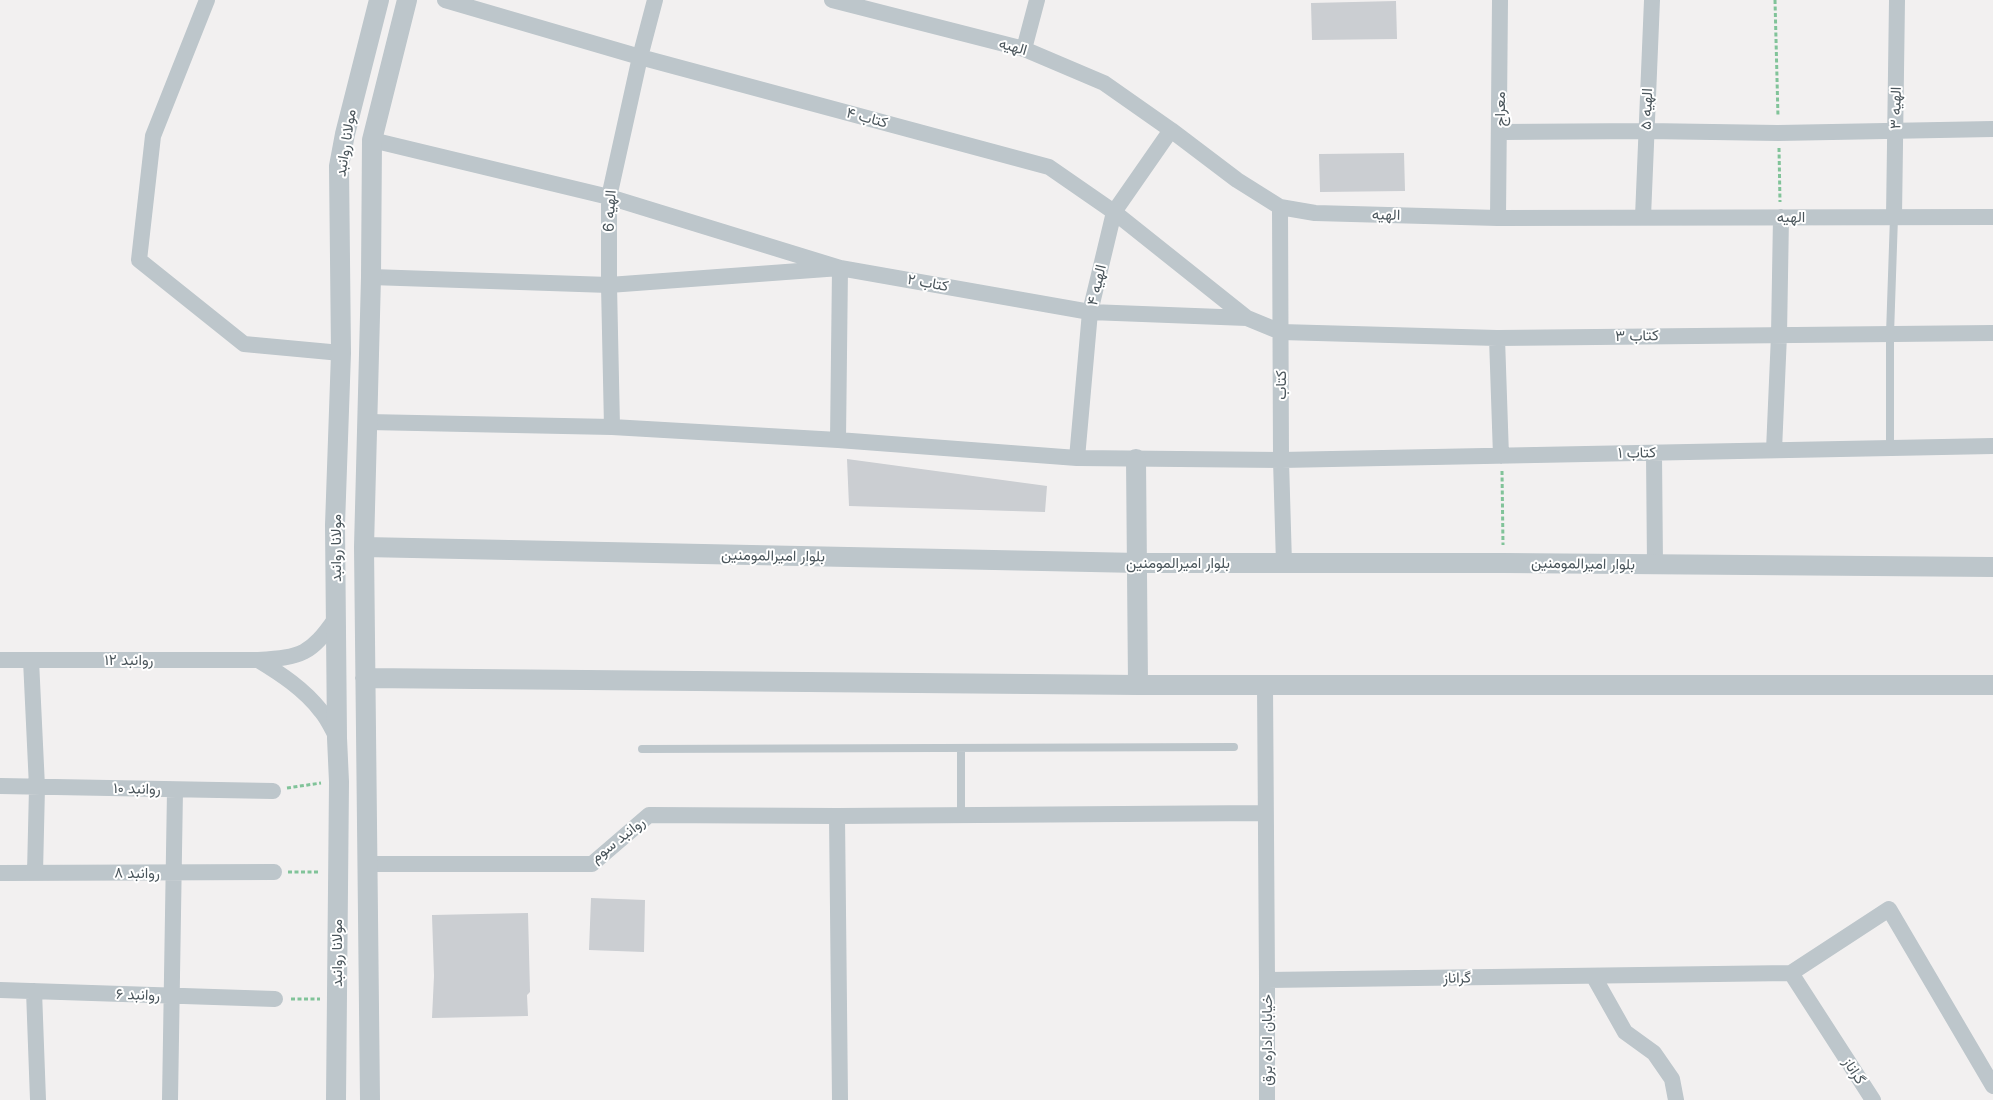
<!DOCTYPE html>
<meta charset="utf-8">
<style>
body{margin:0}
canvas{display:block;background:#f2f0f0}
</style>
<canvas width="1993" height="1100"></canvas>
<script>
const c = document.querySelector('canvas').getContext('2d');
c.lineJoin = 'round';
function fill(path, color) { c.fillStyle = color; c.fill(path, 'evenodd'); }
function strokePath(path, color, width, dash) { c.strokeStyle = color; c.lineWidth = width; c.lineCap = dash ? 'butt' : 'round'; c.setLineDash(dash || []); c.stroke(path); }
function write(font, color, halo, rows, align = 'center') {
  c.font = font + ' Inter,Vazirmatn,sans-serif'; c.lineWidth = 4; c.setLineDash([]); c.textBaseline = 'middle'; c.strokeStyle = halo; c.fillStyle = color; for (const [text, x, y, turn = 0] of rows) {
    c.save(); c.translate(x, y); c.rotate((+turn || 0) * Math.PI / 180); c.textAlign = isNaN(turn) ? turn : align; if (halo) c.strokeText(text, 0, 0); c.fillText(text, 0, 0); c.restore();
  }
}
const building = new Path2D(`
 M1396,1L1397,39L1312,40L1311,3Z
 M1404,153L1405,191L1320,192L1319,154Z
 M847,459L1047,486L1045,512L849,506Z
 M591,898L645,900L644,952L589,950Z
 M528,913L530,992L527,995L528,1016L432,1018L434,976L432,915Z`);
const path = new Path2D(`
 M1775,0L1778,117
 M1779,148L1780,202
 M1502,471L1503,545
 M287,788L321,783
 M288,872H320
 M291,999H320`);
const service = new Path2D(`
 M1890,448V334L1894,217
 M642,749L1234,747
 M961,815V749`);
const minor = new Path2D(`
 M207,0L153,136L139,260L244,344L341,353
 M445,0L640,57L1049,167L1114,212L1247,318L1281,332L1497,338L1993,333
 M832,0L1024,49L1104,83L1171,130L1237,180L1280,207L1315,213L1498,218L1993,217
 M1024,49L1037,0
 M1500,132L1647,131L1778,133L1993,129
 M372,140L609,197L840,268L838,440
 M1280,207L1281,460L1284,564
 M1643,217L1652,0
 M1894,217L1897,0
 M1498,218L1500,0
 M371,277L609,285L840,268L1090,312L1247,318
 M1497,338L1501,456
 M368,422L612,427L838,440L1077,458L1281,460L1993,446
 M612,427L609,285V197L640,57L655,0
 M1774,450L1779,335L1781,217
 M1654,453L1655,566
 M1077,458L1090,312L1114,212L1171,130
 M0,660H258C302,657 310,655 336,618
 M31,660L37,787L35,873
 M258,660C281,674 304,689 321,711C328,719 332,729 337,738
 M1265,685L1267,980L1791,973L1873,1100
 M0,786L273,791
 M837,816L840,1100
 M367,864H592L649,815L837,816L1265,813
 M0,873L274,872
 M1791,973L1889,909L1993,1086
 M1594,977L1625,1032L1654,1053L1672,1079L1676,1100
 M1267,980V1100
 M0,990L275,999
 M34,991L38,1100
 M170,1100L175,790`);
const tertiary = new Path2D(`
 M1136,459L1138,685
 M364,547L1139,563H1504L1993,567
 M365,678L1138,685H1993
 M336,1100L339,782L337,738L335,525L341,353L339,166L345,134L379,0
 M370,1100L364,547L371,277L372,140L407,0`);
const streetNames = [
 ["الهیه",1013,47,16],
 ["الهیه ۳",1896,108,-89],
 ["معراج",1500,109,-90],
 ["الهیه ۵",1647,109,-88],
 ["کتاب ۴",867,118,15],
 ["مولانا روانبد",346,143,-81],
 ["الهیه 6",610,211,-87],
 ["الهیه",1386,215,1],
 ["الهیه",1791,217],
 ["کتاب ۲",928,283,10],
 ["الهیه ۴",1097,285,-77],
 ["کتاب ۳",1637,336,-1],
 ["کتاب",1281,385,-90],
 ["کتاب ۱",1637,453,-1],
 ["مولانا روانبد",336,548,-90],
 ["بلوار امیرالمومنین",773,556,1],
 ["بلوار امیرالمومنین",1178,563],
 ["بلوار امیرالمومنین",1583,564,1],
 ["روانبد ۱۲",129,660],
 ["روانبد ۱۰",137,789,1],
 ["روانبد سوم",618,840,-38],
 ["روانبد ۸",137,873],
 ["مولانا روانبد",337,953,-90],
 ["گراناز",1457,978,-1],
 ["روانبد ۶",138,995,2],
 ["خیابان اداره برق",1267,1040,-90],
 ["گراناز",1854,1071,57]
];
fill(building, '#cbced2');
strokePath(path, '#81c399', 3, [4, 2.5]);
strokePath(service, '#bdc6cb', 8);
strokePath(minor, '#bdc6cb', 16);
strokePath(tertiary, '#bdc6cb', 20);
write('15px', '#4a555b', '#fff', streetNames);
</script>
